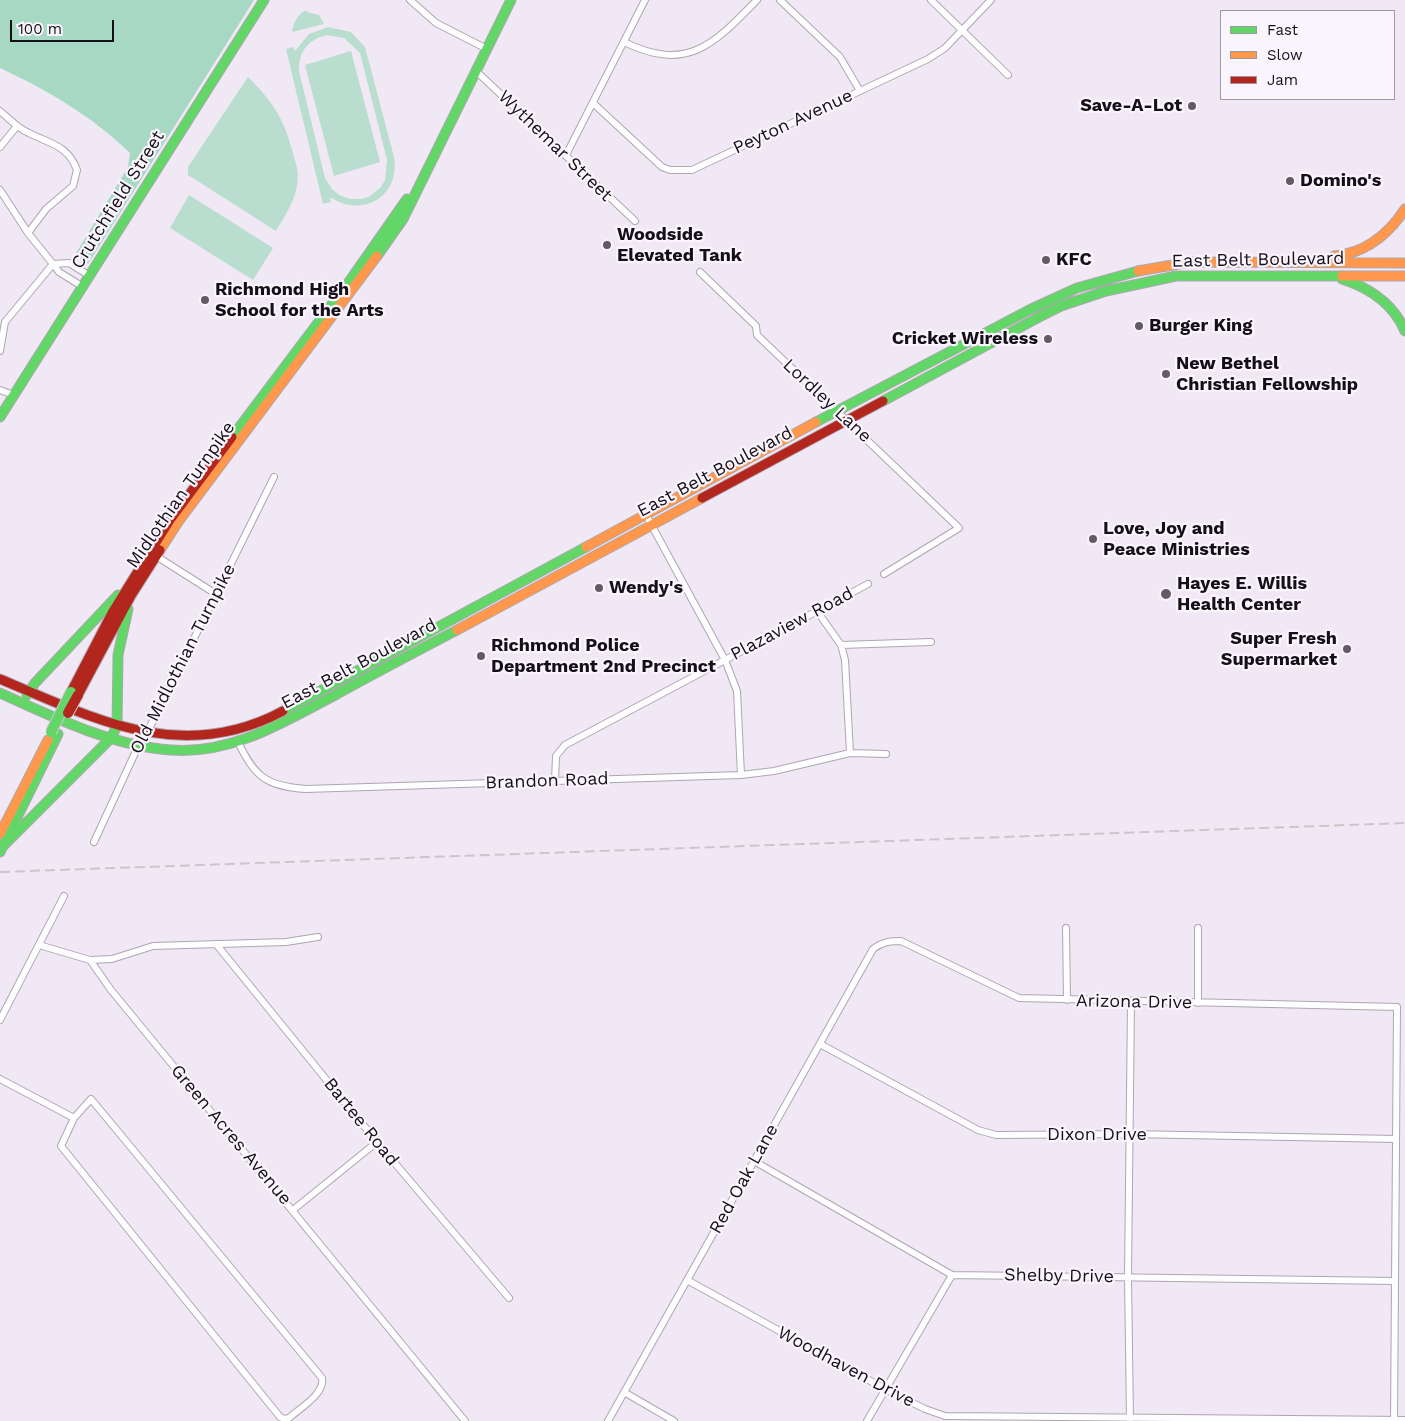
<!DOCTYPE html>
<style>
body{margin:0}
#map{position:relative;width:1405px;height:1421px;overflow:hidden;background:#f1e8f5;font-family:"Work Sans",sans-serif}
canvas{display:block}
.legend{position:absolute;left:1220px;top:10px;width:175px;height:90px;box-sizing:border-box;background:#faf4fd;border:1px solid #9e98a1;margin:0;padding:6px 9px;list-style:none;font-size:15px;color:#150f17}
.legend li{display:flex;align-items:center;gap:10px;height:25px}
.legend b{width:25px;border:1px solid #9e98a1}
.scale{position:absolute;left:10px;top:20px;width:104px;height:22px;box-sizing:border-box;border:2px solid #150f17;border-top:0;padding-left:6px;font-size:15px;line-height:18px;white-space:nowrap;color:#150f17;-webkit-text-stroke:4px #faf4fd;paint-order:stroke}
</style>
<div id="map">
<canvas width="1405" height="1421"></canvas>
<ul class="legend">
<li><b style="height:6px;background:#63d668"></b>Fast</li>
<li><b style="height:6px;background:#ff974d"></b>Slow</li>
<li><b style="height:6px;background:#b3261e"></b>Jam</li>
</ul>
<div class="scale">100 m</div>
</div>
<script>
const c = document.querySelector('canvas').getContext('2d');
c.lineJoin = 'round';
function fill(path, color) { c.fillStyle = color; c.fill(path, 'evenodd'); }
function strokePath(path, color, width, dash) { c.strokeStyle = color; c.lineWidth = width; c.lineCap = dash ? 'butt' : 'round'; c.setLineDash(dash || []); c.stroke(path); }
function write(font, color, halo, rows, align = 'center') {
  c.font = font + ' "Work Sans",sans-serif'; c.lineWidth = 4.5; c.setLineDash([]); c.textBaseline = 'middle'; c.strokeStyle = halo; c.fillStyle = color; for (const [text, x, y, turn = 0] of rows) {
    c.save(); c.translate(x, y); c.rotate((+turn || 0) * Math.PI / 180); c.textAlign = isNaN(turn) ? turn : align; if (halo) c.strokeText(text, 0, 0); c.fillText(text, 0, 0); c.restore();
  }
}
const green = new Path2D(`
 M307,10V12L319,15L324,24L292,32C293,23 299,12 307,10Z
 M328,27L351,32L365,47L394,157C401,196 362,219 330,197L331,202L323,204L286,49L293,47L295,51L309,34ZM327,35L344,38L360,53L387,160L385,180L381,187L370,196L362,199H350L339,195L332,189L325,178L300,75C296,55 307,39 327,35Z
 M351,51L380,162L334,176L305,65Z
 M248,77C280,109 286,125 297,168C301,192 288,211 276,231L188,175V167Z
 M189,195L273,248L253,280L170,228Z`);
const forest = new Path2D(`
 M0,0H254L88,264L75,255L128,167L130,153C92,116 47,90 0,68Z`);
const street = new Path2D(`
 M410,0L436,23L487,49
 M780,0L840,57L860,91
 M931,0L1008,75
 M624,42C688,73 714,44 757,0
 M476,71L635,221
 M593,103L662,167L670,170H692L928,59L945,48L991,0
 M0,111C10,119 17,128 29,133C50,144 68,145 77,170L73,186L46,209L28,233
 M0,147L17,126
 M566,155L645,0
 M0,190L28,233L53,264L5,322L0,351
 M700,272L756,326L757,335L959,528L884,574
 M83,287L59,272L53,264L69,263L90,276
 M0,390L14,395
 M646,515L725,660L737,691L741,775
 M156,556L216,594
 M817,611L841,645L845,660L850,753
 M841,645L931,642
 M237,740C255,777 265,786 306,789L741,775L774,771L850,753L886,754
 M555,781L556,756L565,745L868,584
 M94,842L135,753L153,721L274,477
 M1066,928L1067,1000
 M216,944L377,1142L509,1298
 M39,945L90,960L111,990L465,1421
 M90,960L112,959L153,946L286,942L318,937
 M1198,1003V928
 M0,1020L64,896
 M820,1044L978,1130L996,1135L1130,1134L1396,1139
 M0,1079L74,1118
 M91,1099L322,1378C325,1394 300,1408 289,1418L284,1419L280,1417L61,1146L74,1118Z
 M754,1161L952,1275L1395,1281
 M293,1210L377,1142
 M687,1280L885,1389L925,1409L945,1416L1405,1420
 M624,1392L674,1421
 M1130,1420L1128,1277L1131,1002
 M608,1421L873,949C882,942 890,941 901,941L1019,998L1397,1007L1394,1421
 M867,1421L952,1275`);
const fast = new Path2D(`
 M377,256L403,219L511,0
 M1342,279C1370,288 1393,303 1405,331
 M883,401L1043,315L1061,306L1106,291L1176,276H1342
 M0,417L264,0
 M816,422L1031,309L1077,288L1138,271
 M232,437L351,279L407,199
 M0,693C54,717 111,746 171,750C232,755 285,721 337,694C377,672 417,651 457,630
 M27,695L35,683L118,595
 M283,711L586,547
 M3,846L111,738L117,726L118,655L128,609
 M0,852L58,734`);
const slow = new Path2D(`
 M1334,256C1366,253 1388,235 1405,209
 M1138,271L1190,262L1405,263
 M1342,276H1405
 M586,547L816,422
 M160,550L178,522L377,256
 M457,630L702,498
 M0,834L48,740`);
const jam = new Path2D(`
 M702,498L883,401
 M0,679C95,719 182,765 283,711
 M71,692L112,613L170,520L232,437
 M78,695L132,594L160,550`);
const rail = new Path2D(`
 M0,872L1405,823`);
const fastBridge = new Path2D(`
 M51,732L71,692`);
const jamBridge = new Path2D(`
 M68,713L78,695`);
const markers = [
 [1192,106,5,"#625b65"],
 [1290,181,5,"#625b65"],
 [607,245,5,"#625b65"],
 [1046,260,5,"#625b65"],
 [205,300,5,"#625b65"],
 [1139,326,5,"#625b65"],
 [1048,339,5,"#625b65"],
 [1166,374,5,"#625b65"],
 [1093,539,5,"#625b65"],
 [599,588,5,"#625b65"],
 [1166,594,6,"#625b65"],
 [1347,649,5,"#625b65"],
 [481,656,5,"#625b65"]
];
const poiNames = [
 ["Save-A-Lot",1182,106,"right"],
 ["Domino's",1300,181],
 ["Woodside",617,235],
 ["Elevated Tank",617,256],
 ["KFC",1056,260],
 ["Richmond High",215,290],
 ["School for the Arts",215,311],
 ["Burger King",1149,326],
 ["Cricket Wireless",1038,339,"right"],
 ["New Bethel",1176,364],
 ["Christian Fellowship",1176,385],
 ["Love, Joy and",1103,529],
 ["Peace Ministries",1103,550],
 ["Hayes E. Willis",1177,584],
 ["Health Center",1177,605],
 ["Wendy's",609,588],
 ["Super Fresh",1337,639,"right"],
 ["Supermarket",1337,660,"right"],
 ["Richmond Police",491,646],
 ["Department 2nd Precinct",491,667]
];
const streetNames = [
 ["Peyton Avenue",793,122,-25],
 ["Wythemar Street",555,146,44],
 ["Crutchfield Street",118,200,-58],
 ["East Belt Boulevard",1258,260,-1],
 ["Lordley Lane",827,401,43],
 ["East Belt Boulevard",715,472,-28],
 ["Midlothian Turnpike",181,495,-55],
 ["Plazaview Road",792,624,-28],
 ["Old Midlothian Turnpike",183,659,-63],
 ["East Belt Boulevard",359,664,-28],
 ["Brandon Road",547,781,-2],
 ["Arizona Drive",1134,1002,1],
 ["Bartee Road",361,1122,51],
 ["Green Acres Avenue",231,1135,50],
 ["Dixon Drive",1097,1135],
 ["Red Oak Lane",744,1179,-61],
 ["Shelby Drive",1059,1276,1],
 ["Woodhaven Drive",846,1367,28]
];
fill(green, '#b9ddce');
fill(forest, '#a7d8c4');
strokePath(street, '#ada7b0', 8);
strokePath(fast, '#ada7b0', 11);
strokePath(slow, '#ada7b0', 11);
strokePath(jam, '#ada7b0', 11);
strokePath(street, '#fdfcfe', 6);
strokePath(fast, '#63d668', 9);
strokePath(slow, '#ff974d', 9);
strokePath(jam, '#b3261e', 9);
strokePath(rail, '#c9c7ca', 2, [10, 5]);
strokePath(fastBridge, '#cbc7cd', 12, []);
strokePath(jamBridge, '#cbc7cd', 12, []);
strokePath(fastBridge, '#63d668', 10);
strokePath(jamBridge, '#b3261e', 10);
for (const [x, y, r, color] of markers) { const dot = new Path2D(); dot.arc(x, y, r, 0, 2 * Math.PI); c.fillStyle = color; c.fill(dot); strokePath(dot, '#faf4fd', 2); }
write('bold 18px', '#150f17', '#faf4fd', poiNames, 'left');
write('18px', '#150f17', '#faf4fd', streetNames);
</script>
